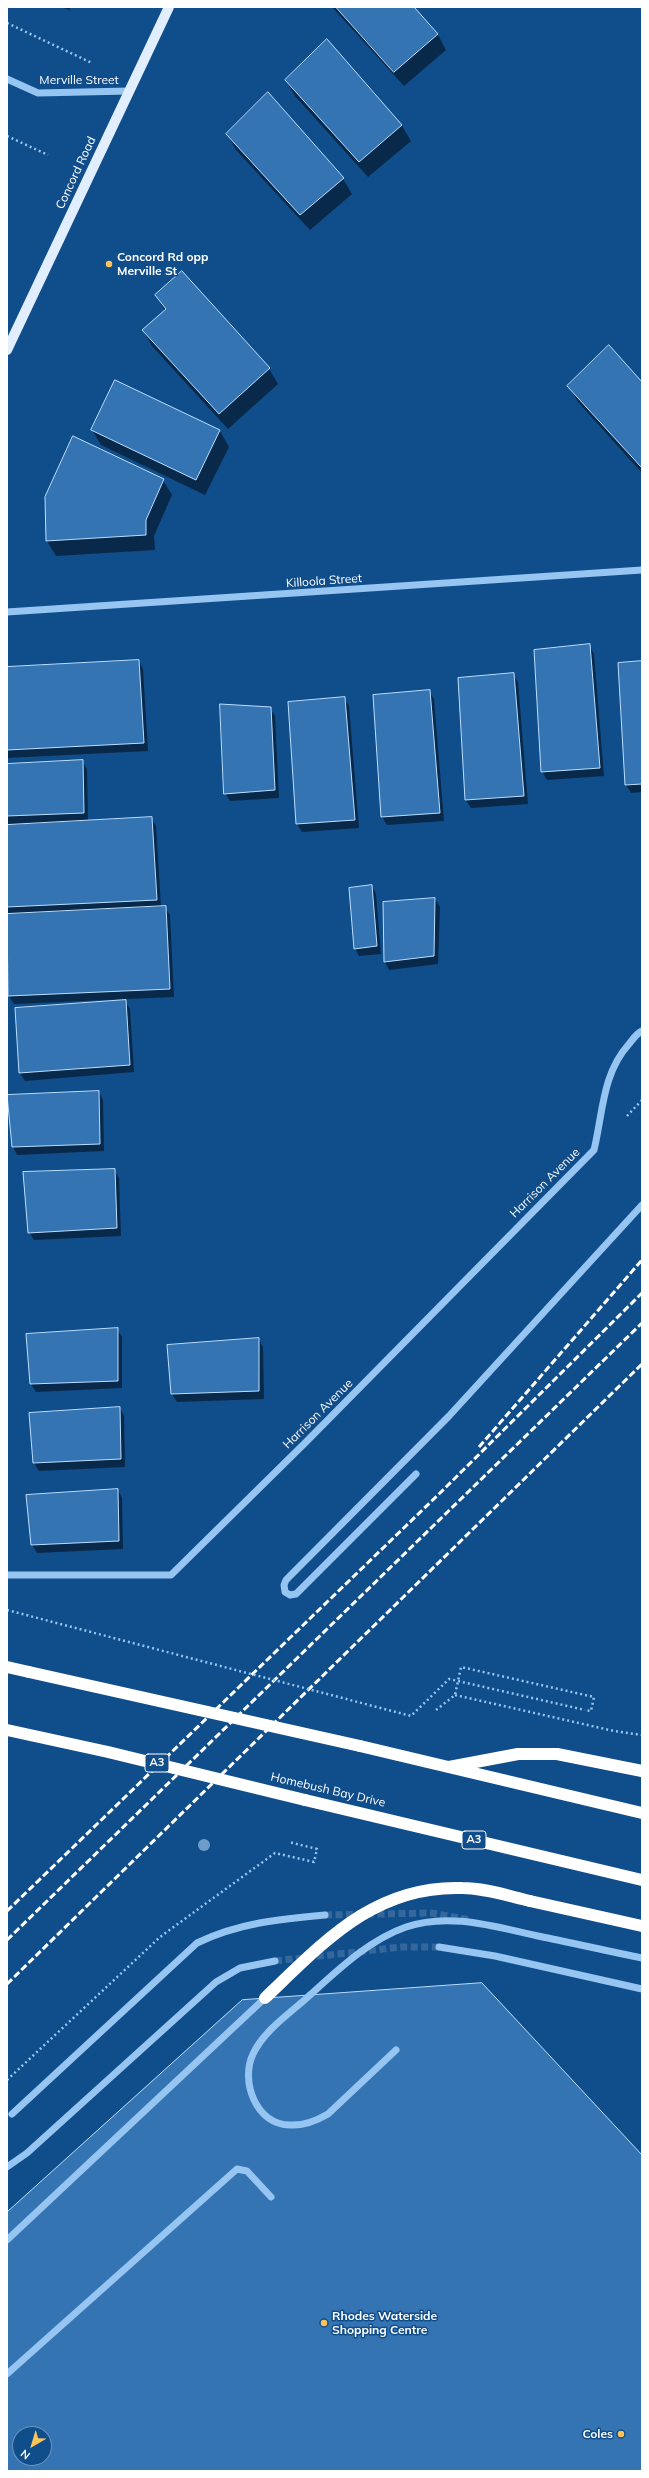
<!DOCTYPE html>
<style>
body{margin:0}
#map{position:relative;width:649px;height:2478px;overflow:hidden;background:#104d8b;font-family:Mulish,sans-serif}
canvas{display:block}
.frame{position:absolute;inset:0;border:8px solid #fff;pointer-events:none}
.north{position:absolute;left:12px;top:2426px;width:40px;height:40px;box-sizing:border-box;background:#104d8b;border:1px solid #7094b9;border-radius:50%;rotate:218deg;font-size:11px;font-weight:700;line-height:16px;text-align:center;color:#fff}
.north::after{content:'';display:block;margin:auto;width:14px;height:18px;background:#ffc457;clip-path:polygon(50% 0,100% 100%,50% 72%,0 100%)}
</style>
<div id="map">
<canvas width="649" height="2478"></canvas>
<div class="frame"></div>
<div class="north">N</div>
</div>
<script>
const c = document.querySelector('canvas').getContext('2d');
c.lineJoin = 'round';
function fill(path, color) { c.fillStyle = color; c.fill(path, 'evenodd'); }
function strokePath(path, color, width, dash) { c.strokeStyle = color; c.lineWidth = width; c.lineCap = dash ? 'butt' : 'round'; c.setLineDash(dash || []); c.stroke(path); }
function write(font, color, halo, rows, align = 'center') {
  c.font = font + ' Mulish,sans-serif'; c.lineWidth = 3; c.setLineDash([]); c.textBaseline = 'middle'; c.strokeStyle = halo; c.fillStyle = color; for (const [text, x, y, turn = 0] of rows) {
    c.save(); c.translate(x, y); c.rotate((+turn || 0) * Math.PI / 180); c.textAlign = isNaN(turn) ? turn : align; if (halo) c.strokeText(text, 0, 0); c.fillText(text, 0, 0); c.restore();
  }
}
const shadow = new Path2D(`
 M62,7H71L69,10Z
 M332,7H413L438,35L446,50L404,86Z
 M327,40L402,126L411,141L368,177L295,96L286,81Z
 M268,93L343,179L352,194L310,230L236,150L227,134Z
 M156,295L269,369L278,384L228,429L152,346L143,330L165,311Z
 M115,381L220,431L229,447L205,495L101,445L92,430Z
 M642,384V473L578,402L569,387Z
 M163,480L172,495L154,536L155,550L56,556L47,541Z
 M589,645L594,654L604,776L547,780L542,771Z
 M139,661L143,669L148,751L7,758V668Z
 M642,662V792L631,793L626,785Z
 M513,674L518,682L528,804L471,808L466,800L459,679Z
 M429,691L434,699L444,821L387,825L382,817L375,696Z
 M344,698L349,706L359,828L302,832L297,824L290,703Z
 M270,708L275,716L279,798L230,801L225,793Z
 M82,761L87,769L88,821L151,818L156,826L161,907H165L170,915L174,997L14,1004L9,996L7,960V765Z
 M372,886L376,894L381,954L359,956L355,948Z
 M435,899L440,907L438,964L389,970L385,962Z
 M125,1001L130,1009L134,1072L25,1081L20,1073Z
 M99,1092L103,1100L104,1151L17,1155L13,1147Z
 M114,1170L119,1178L121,1236L34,1240L29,1232Z
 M117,1329L122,1337V1388L36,1392L31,1384L27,1335Z
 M259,1339L263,1347L264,1399L177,1402L172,1394L168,1346Z
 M120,1408L124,1416L125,1467L39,1471L34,1463L30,1414Z
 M118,1490L122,1498L123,1549L37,1553L32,1545L27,1496Z`);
const building = new Path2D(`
 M336,7H414L438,34L394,72Z
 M327,39L402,125L359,162L285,80Z
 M268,92L344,178L300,215L226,134Z
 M182,271L270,368L219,414L142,330L166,309L155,295Z
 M609,345L642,382V468L567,386Z
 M115,380L220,430L196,480L91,430Z
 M73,436L164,479L146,520V535L46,541L45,497Z
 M590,644L600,768L541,772L534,650Z
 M139,660L144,743L7,750V667Z
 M642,661V784L625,785L618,663Z
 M514,673L524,796L465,800L458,678Z
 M430,690L440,813L381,817L373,695Z
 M345,697L355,820L296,824L288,702Z
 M220,704L271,707L275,790L224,794Z
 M83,760L84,813L7,816V764Z
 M152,817L157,900L7,907V825Z
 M372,885L377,946L354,949L349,888Z
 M435,898L434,956L384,962L383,902Z
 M166,906L170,989L8,996L7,914Z
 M126,1000L130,1065L19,1073L15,1008Z
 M99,1091L100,1144L12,1147L7,1095Z
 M115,1169L117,1228L28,1233L23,1172Z
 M118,1328V1381L30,1384L26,1334Z
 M259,1338V1391L171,1394L167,1345Z
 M120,1407L121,1459L33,1463L29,1413Z
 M118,1489L119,1541L31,1545L26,1495Z
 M482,1983L642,2155V2471H7V2212L242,2000ZM20,2434H44V2458H20Z`);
const minorTunnel = new Path2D(`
 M325,1915L431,1913L471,1920
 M275,1961L401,1947H439`);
const path = new Path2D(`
 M7,23L92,63
 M7,136L48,155
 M627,1116L642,1100
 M455,1695L614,1731L642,1735
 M436,1710L455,1695L461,1667L594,1697L591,1711L585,1710
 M7,2080L160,1937L275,1853L314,1862L317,1849L289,1842`);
const minor = new Path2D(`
 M7,79L38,93L129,91
 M7,612L642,570
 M416,1474L296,1594L290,1595L285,1592L284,1585L286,1580L449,1416L642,1205
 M7,1575H171L306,1442L594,1150C603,1113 602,1074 629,1044C633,1039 636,1034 642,1031
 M439,1947L495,1956L642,1989
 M310,1995C292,2012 264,2030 253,2054C240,2081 256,2125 290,2125C304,2126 316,2121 328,2114L396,2050
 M12,2114L197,1943C238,1923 280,1919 325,1915
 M7,2167L27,2153L216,1982L240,1968L275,1961
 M7,2240L265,1998
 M7,2374L237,2169L247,2171L271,2197`);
const major = new Path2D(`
 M7,350L169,7`);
const highway = new Path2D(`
 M7,1667L29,1672
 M360,1746L642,1813
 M449,1767L518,1754H557L642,1771
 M305,1800L642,1880
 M530,1901L642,1926`);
const rail = new Path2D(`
 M479,1447L642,1260
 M7,1911L440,1493L642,1293
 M7,1940L642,1323
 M7,1984L642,1364`);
const pathBridge = new Path2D(`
 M7,1610L411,1716L449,1679L585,1710`);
const minorBridge = new Path2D(`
 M310,1995C339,1969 369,1940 406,1927C450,1912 495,1927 538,1936C573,1943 607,1951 642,1958`);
const highwayBridge = new Path2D(`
 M29,1672L360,1746
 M7,1730L108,1752L305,1800
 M265,1998C323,1943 374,1885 462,1888C485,1888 508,1896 530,1901`);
const trees = [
 [204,1845]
];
const markers = [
 [109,264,4,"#ffc457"],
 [324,2323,4,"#ffc457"],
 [621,2434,4,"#ffc457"]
];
const shields = [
 [157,1763,24],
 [474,1840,24]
];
const shieldNames = [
 ["A3",157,1763],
 ["A3",474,1840]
];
const streetNames = [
 ["Merville Street",79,80],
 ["Concord Road",76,173,-65],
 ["Killoola Street",324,581,-4],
 ["Harrison Avenue",545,1183,-45],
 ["Harrison Avenue",318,1414,-45],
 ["Homebush Bay Drive",328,1790,13]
];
const poiNames = [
 ["Concord Rd opp",117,257],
 ["Merville St",117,271],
 ["Rhodes Waterside",332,2316],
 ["Shopping Centre",332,2330],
 ["Coles",613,2434,"right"]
];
fill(shadow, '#0007');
fill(building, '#3474b3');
strokePath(building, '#bddefd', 1);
strokePath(minorTunnel, '#34689c', 7, [7, 3.5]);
strokePath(path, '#96c5f2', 2.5, [2, 3]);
strokePath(minor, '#96c5f2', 7);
strokePath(major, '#e1eeff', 10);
strokePath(highway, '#fff', 12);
strokePath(rail, '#fff', 3, [7, 3]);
strokePath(pathBridge, '#96c5f2', 2.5, [2, 3]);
strokePath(minorBridge, '#96c5f2', 7);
strokePath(highwayBridge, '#fff', 12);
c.fillStyle = '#6f9dca';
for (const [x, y] of trees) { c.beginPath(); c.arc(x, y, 6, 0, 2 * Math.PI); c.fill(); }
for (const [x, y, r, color] of markers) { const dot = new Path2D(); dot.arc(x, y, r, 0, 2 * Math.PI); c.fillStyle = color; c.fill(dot); strokePath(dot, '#104d8b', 1.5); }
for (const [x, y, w] of shields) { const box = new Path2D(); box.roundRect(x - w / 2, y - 9, w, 18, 3); c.fillStyle = '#104d8b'; c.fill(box); strokePath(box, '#fff', 1); }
write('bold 11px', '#fff', null, shieldNames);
write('12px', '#fff', '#104d8b', streetNames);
write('bold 12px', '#fff', '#104d8b', poiNames, 'left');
</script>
